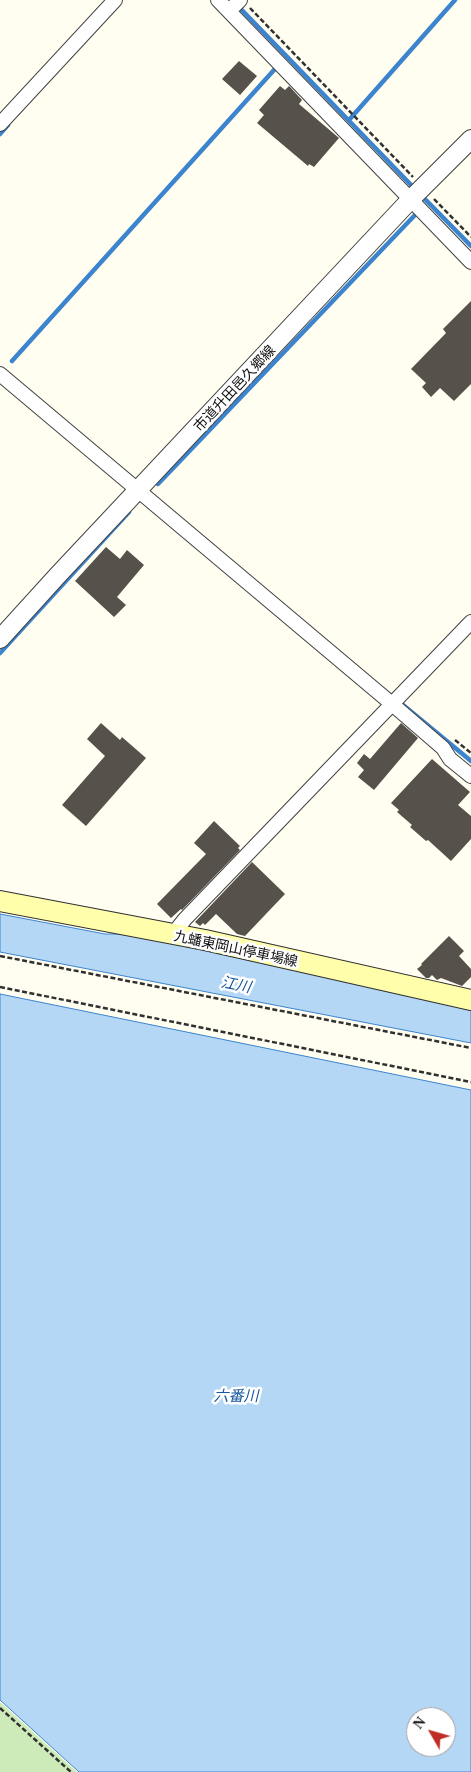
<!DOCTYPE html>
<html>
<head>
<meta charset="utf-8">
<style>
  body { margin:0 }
  #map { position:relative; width:471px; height:1772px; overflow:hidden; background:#fffef0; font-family:Georgia,serif }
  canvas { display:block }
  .north { position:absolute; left:406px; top:1707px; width:50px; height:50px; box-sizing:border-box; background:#fff; border:1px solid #9f9f9f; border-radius:50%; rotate:308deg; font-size:14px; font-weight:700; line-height:20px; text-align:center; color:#0e0e0e }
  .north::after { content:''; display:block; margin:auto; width:18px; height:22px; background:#bf2e26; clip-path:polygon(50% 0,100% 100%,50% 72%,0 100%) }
</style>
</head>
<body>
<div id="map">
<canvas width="471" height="1772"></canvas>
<div class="north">N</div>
</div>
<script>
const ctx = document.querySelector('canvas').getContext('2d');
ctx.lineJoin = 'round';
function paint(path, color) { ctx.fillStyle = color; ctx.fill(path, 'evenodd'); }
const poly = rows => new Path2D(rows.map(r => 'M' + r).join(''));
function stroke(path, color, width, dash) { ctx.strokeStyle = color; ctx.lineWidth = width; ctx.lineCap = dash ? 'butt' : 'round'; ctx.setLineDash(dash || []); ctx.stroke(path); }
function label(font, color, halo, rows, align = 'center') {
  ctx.font = font + ' Georgia,"Noto Sans JP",serif'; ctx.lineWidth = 5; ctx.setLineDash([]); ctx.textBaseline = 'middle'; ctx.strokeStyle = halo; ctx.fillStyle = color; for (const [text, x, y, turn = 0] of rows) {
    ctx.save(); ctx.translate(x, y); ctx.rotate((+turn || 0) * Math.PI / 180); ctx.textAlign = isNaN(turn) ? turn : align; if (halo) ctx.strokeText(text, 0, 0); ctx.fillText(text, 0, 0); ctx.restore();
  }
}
paint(poly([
  [0,1702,77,1772,0,1772]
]), '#cdeab9');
const water = poly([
  [0,914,105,934,127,934,459,1005,459,1007,471,1010,471,1043,0,952,0,914],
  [0,994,471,1090,471,1772,79,1772,0,1700,0,994],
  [416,1717,446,1717,446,1747,416,1747,416,1717]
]);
paint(water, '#b5d7f6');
stroke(water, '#3c84cd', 1);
stroke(poly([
  [237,5,416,190],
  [349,120,455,0],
  [0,134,8,125],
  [421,195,471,246],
  [12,361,274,70],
  [158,484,415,215],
  [0,653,129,512],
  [397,700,471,761]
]), '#3c84cd', 4.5);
paint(poly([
  [239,61,257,76,240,95,222,79],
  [280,86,285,90,289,86,291,88,302,100,299,104,339,138,314,167,309,164,308,166,257,123,264,115,259,110],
  [471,301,471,384,454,401,440,388,431,397,422,387,426,383,411,369,446,333,443,329],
  [106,547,120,559,127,550,144,565,117,597,126,605,114,617,75,581],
  [101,723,120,740,122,737,146,758,86,826,62,805,105,756,87,739],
  [401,723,418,738,374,790,358,777,364,770,357,763,364,754,370,759],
  [432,759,470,792,458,805,471,816,471,839,451,861,428,840,426,841,410,827,412,825,397,812,399,810,391,803],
  [214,821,240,846,238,848,240,850,182,910,181,909,171,918,157,904,206,854,194,843],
  [252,862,285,894,245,936,237,934,216,914,205,925,203,923,200,926,195,922],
  [449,936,464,951,459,956,471,969,471,977,462,986,441,978,437,980,432,975,429,978,426,978,417,969,422,965,421,964]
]), '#57514b');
const minor = poly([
  [218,0,471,262],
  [229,11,240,0],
  [0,124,115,0],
  [0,374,392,704,443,748,450,759,471,776],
  [173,934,185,919,471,622]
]);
const tertiary = poly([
  [0,639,58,575,411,199,471,139]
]);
const secondary = poly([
  [0,901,205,940,471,1000]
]);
stroke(minor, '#414141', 16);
stroke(tertiary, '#414141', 20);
stroke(secondary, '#303030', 22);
stroke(poly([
  [250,8,413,177],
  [434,199,471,237],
  [455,740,471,753],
  [0,956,471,1048],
  [0,987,471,1082],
  [0,1708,71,1772]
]), '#303030', 2.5, [5, 2.5]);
stroke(minor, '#fff', 14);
stroke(tertiary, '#fff', 18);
stroke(secondary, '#fffeab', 20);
label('14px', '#0e0e0e', '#fff', [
  ["市道升田邑久郷線",234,388,-47],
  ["九蟠東岡山停車場線",236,948,12]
]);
label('italic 15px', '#1757a1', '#fff', [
  ["江川",236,984,11],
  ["六番川",236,1395]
]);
</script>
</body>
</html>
